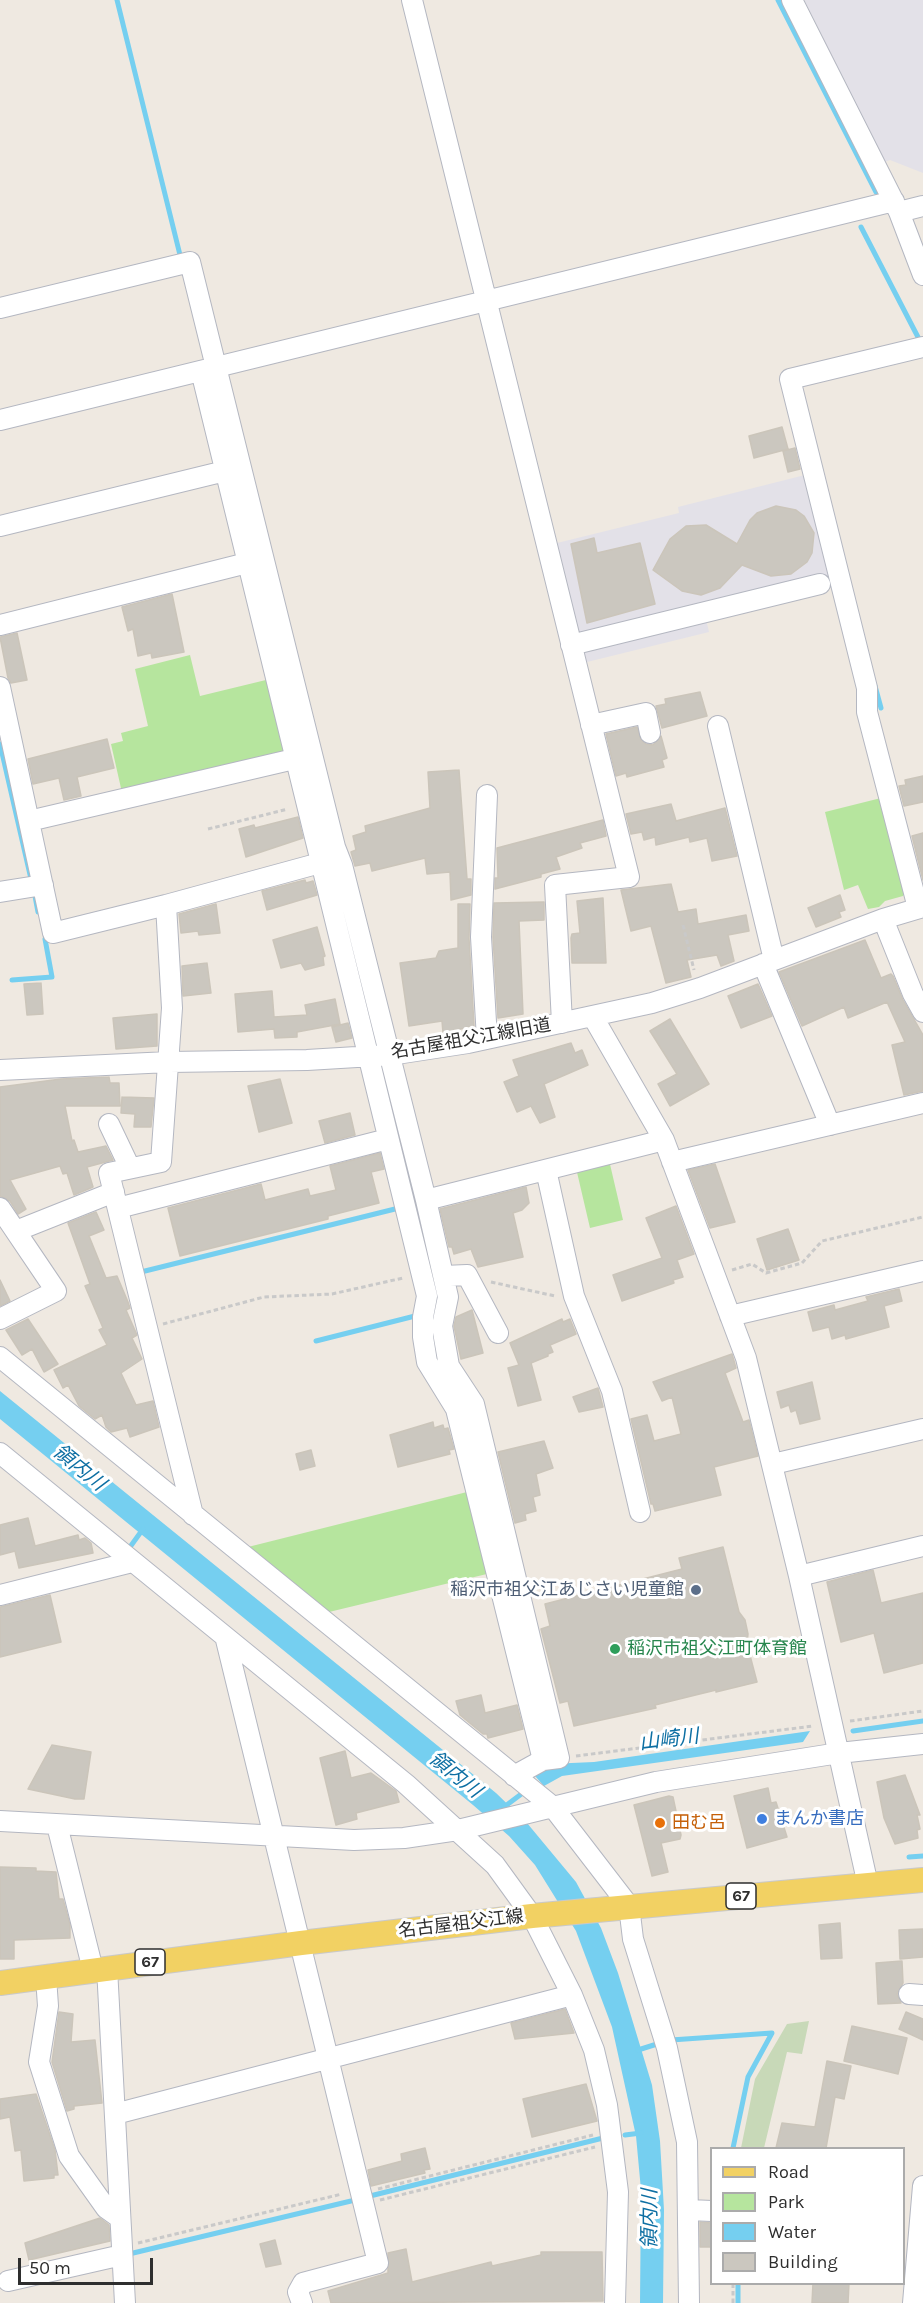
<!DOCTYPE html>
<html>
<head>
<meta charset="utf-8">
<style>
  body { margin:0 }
  #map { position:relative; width:923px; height:2303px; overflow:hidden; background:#efe9e1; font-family:Karla,sans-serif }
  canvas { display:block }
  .legend { position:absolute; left:710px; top:2147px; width:195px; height:138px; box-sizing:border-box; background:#fff; border:2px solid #ababab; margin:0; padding:8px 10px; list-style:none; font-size:18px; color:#2e2e2e }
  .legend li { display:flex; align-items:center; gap:12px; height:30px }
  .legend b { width:30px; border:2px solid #ababab }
  .scale { position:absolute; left:18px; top:2258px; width:135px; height:27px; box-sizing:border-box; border:3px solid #2e2e2e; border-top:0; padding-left:8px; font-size:18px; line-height:21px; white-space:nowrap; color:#2e2e2e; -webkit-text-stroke:4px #fff; paint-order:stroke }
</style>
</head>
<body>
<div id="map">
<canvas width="923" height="2303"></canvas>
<ul class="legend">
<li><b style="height:8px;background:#f2d163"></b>Road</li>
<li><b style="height:16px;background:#b6e59e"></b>Park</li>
<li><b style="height:16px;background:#75cff0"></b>Water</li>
<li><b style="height:16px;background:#cbc7bf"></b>Building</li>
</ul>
<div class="scale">50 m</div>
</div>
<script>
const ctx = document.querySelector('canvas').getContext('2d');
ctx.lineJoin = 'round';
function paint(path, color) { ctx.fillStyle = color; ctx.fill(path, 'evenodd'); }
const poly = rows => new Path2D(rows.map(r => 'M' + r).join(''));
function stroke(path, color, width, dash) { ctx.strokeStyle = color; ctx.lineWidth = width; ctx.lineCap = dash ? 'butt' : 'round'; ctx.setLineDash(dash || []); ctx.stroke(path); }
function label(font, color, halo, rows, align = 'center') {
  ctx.font = font + ' Karla,"Noto Sans JP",sans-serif'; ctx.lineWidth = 6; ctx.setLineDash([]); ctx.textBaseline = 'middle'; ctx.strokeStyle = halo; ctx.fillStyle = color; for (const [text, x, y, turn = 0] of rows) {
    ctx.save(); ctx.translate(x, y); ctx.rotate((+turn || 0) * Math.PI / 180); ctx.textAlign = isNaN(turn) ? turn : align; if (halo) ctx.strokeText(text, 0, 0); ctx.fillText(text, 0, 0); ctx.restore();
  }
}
paint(poly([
  [804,0,923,0,923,173,890,160,885,162],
  [809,474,838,586,706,619,709,632,583,663,553,544,679,513,678,507]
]), '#e3e1e8');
paint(poly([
  [190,655,200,696,270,679,288,756,123,797,111,744,123,741,121,733,148,726,135,669],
  [885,797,908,889,903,896,885,901,879,907,868,909,858,885,844,890,825,812],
  [609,1160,623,1220,590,1228,576,1168],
  [471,1491,491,1573,329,1612,244,1548]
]), '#b6e59e');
paint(poly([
  [809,2021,802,2054,787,2052,764,2148,741,2148,755,2079,787,2024]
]), '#c8d9b8');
paint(poly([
  [0,1391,496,1793,527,1823,576,1882,601,1928,618,1973,652,2085,660,2141,664,2210,663,2303,640,2303,641,2190,636,2136,612,2027,576,1931,535,1865,509,1836,473,1805,0,1419],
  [810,1731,803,1742,562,1776,544,1786,535,1776,549,1764,594,1762]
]), '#75cff0');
stroke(poly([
  [117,0,181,259],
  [778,0,876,192],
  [861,227,920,341],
  [875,686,881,708],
  [0,744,31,879],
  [331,861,376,1043],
  [35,896,38,912],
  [12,980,52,977,45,939],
  [382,1068,416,1209],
  [418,1218,437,1296,433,1322,434,1348,440,1365],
  [141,1272,399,1208],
  [316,1341,419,1315],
  [130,1547,143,1529],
  [853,1731,923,1721],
  [504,1807,524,1792],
  [909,1857,923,1856],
  [671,2040,772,2033,748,2077,733,2148],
  [638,2050,657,2044],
  [625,2135,641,2133],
  [370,2196,603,2138],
  [129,2254,351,2201],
  [738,2284,738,2303]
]), '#75cff0', 5);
const building = poly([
  [782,427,788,449,754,458,749,436,782,427],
  [795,448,800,469,788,472,783,451,795,448],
  [776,506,796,510,804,516,814,533,812,553,807,562,791,574,771,576,742,565,720,588,701,595,682,591,653,570,670,539,686,526,706,525,737,544,750,520,757,513,776,506],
  [594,538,597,553,640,543,655,604,587,623,571,544,594,538],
  [172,594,184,652,152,658,151,653,138,656,133,629,128,631,122,607,172,594],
  [17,633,27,680,11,683,8,678,0,637,17,633],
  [700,692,707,716,662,728,656,706,666,704,665,699,700,692],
  [637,727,641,740,646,744,653,745,661,736,667,758,662,760,664,767,627,777,626,773,616,776,606,734,637,727],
  [107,739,114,768,77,777,81,796,64,800,59,778,33,784,28,759,107,739],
  [459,770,467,879,471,879,471,895,451,900,450,872,427,874,425,858,372,871,370,863,355,866,351,852,356,850,353,836,366,832,365,826,430,808,428,772,459,770],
  [923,776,923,802,904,806,899,786,906,785,905,780,923,776],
  [671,804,676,821,725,808,737,856,712,861,707,838,690,842,689,837,656,845,655,837,644,840,642,832,631,834,626,814,671,804],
  [298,817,303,838,246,857,239,829,254,825,255,828,298,817],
  [603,820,606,836,580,843,582,848,556,857,560,869,541,874,541,877,495,889,495,878,498,878,497,848,603,820],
  [923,833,923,880,912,836,923,833],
  [305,880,306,883,313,881,317,895,267,910,262,891,305,880],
  [671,884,678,912,696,909,698,924,746,915,749,931,728,935,734,961,721,966,717,955,687,960,691,977,666,983,651,926,631,931,621,890,671,884],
  [840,895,845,910,839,912,841,917,816,927,808,908,840,895],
  [603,898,606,963,572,963,571,938,572,934,580,933,577,901,603,898],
  [544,902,544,920,519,921,523,1014,498,1018,493,937,494,903,544,902],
  [216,904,220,933,199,935,198,931,181,933,179,914,216,904],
  [458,904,470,904,469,938,474,1026,443,1033,442,1021,409,1026,400,963,436,958,439,951,458,948,458,904],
  [317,927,325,956,323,957,324,965,305,970,301,963,281,968,273,940,317,927],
  [865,940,881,978,891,974,893,976,903,1000,923,1035,923,1091,904,1095,892,1045,905,1042,887,1002,848,1018,844,1007,802,1026,779,972,865,940],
  [207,963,211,993,183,996,182,966,207,963],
  [41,983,43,1014,27,1015,24,984,41,983],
  [758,984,772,1016,741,1028,728,996,758,984],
  [272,991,274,1017,307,1015,305,1005,335,999,340,1024,297,1032,297,1037,275,1038,274,1029,238,1032,235,994,272,991],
  [157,1014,157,1046,116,1049,113,1018,157,1014],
  [670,1019,709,1084,670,1106,658,1084,677,1074,650,1031,670,1019],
  [348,1023,352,1038,336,1042,332,1027,348,1023],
  [571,1043,575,1053,582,1050,588,1065,544,1084,555,1117,540,1123,531,1106,517,1112,504,1082,519,1076,513,1060,571,1043],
  [109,1077,110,1083,119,1083,120,1106,65,1106,72,1141,74,1140,78,1152,106,1146,113,1160,87,1167,93,1187,74,1195,67,1173,63,1174,60,1166,10,1180,26,1209,18,1214,10,1201,0,1196,0,1087,61,1079,109,1077],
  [280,1079,292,1123,259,1132,248,1086,280,1079],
  [122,1097,154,1098,151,1127,134,1127,135,1114,121,1113,122,1097],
  [350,1113,355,1135,325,1143,319,1121,350,1113],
  [380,1153,384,1169,371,1172,379,1203,328,1216,328,1219,180,1256,168,1208,261,1184,265,1200,308,1189,310,1196,336,1190,330,1166,380,1153],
  [715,1164,735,1222,710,1228,688,1170,715,1164],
  [526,1187,529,1203,522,1210,513,1213,523,1257,478,1267,471,1249,454,1254,452,1247,449,1247,440,1209,526,1187],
  [676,1206,694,1254,677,1260,683,1277,673,1280,674,1283,622,1301,613,1275,662,1258,646,1218,676,1206],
  [96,1212,104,1230,89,1236,106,1278,117,1276,128,1302,130,1308,126,1310,137,1335,132,1338,142,1359,121,1373,136,1405,153,1401,159,1427,130,1437,127,1428,111,1432,106,1427,102,1415,95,1419,79,1406,68,1385,63,1388,54,1370,107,1345,99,1330,103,1328,85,1286,90,1284,68,1223,96,1212],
  [788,1229,799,1260,767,1270,757,1239,788,1229],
  [0,1280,10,1301,0,1306,0,1280],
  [899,1289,902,1301,884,1306,889,1327,846,1339,845,1335,832,1339,829,1327,813,1331,808,1312,834,1305,835,1310,868,1301,866,1297,899,1289],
  [472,1310,483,1353,461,1359,454,1326,456,1317,472,1310],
  [28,1319,58,1364,44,1372,32,1349,22,1355,6,1330,28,1319],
  [562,1319,563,1322,570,1319,576,1334,550,1345,553,1352,548,1354,548,1356,531,1363,541,1400,518,1406,508,1368,519,1365,510,1343,562,1319],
  [732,1354,736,1368,725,1373,743,1422,749,1420,758,1456,714,1467,721,1495,655,1511,653,1504,651,1504,631,1419,647,1415,654,1441,681,1434,672,1397,662,1401,653,1382,732,1354],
  [812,1382,820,1419,800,1424,796,1410,791,1412,789,1405,781,1408,777,1392,812,1382],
  [598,1388,603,1407,579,1412,573,1397,598,1388],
  [433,1422,434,1428,443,1425,444,1429,448,1428,454,1449,449,1450,450,1454,398,1467,390,1435,433,1422],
  [544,1441,553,1468,536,1474,540,1495,533,1497,536,1511,525,1514,526,1520,515,1523,498,1452,544,1441],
  [311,1450,315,1466,300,1470,296,1454,311,1450],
  [28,1518,35,1546,78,1535,79,1540,85,1538,91,1543,93,1553,19,1568,15,1551,0,1555,0,1525,28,1518],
  [723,1547,739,1612,745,1620,748,1634,747,1644,757,1682,716,1692,716,1690,655,1705,656,1708,574,1726,568,1701,560,1703,541,1629,550,1626,545,1604,682,1569,679,1558,723,1547],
  [873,1570,881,1603,923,1593,923,1663,884,1673,874,1633,841,1642,827,1582,873,1570],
  [50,1595,61,1642,0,1657,0,1607,50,1595],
  [481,1695,485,1713,517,1705,523,1729,488,1738,487,1734,483,1734,460,1715,456,1701,481,1695],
  [52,1745,91,1752,84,1799,75,1799,28,1789,52,1745],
  [345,1751,351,1778,371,1773,396,1791,399,1802,356,1813,357,1819,336,1825,320,1758,345,1751],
  [905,1775,920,1815,917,1815,920,1829,917,1830,918,1838,895,1844,884,1818,877,1782,905,1775],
  [768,1788,771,1803,776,1802,787,1837,747,1848,734,1796,768,1788],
  [669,1796,673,1797,681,1835,680,1839,661,1843,668,1872,652,1876,634,1805,669,1796],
  [0,1867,36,1868,36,1871,56,1872,59,1899,63,1899,70,1925,70,1938,14,1940,14,1959,0,1959,0,1867],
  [840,1923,842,1958,821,1959,819,1925,840,1923],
  [923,1929,923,1957,900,1959,899,1930,923,1929],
  [902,1961,903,1983,897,1994,901,2003,878,2004,876,1963,902,1961],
  [565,2009,574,2033,515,2039,511,2023,565,2009],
  [59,2012,73,2014,71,2042,95,2040,102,2103,74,2106,74,2109,67,2111,52,2062,59,2012],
  [906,2012,923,2019,923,2040,899,2029,906,2012],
  [852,2026,907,2038,898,2074,844,2061,852,2026],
  [827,2061,851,2066,844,2099,835,2097,826,2148,776,2148,782,2123,815,2127,827,2061],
  [586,2084,597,2121,532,2137,523,2099,586,2084],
  [36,2094,55,2150,58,2175,54,2175,54,2178,24,2181,21,2150,15,2151,10,2117,0,2119,0,2099,36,2094],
  [425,2148,430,2169,424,2170,425,2173,371,2186,368,2170,402,2161,401,2154,425,2148],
  [100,2218,109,2225,110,2241,29,2260,25,2243,100,2218],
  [700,2222,711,2223,711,2247,700,2247,700,2222],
  [275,2240,281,2264,266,2267,260,2244,275,2240],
  [406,2249,412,2282,491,2262,492,2266,541,2255,541,2252,602,2252,603,2301,331,2303,328,2291,388,2273,388,2253,406,2249],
  [813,2283,849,2283,848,2303,812,2303,813,2283]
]);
paint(building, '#cbc7bf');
stroke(building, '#cbc5ba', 1.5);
const minor = poly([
  [412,0,629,877,555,885,562,1023],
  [792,0,899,212,923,275],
  [899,212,923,206],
  [0,308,190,262,335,847,342,865,426,1200,664,1140],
  [201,371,427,1296,423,1317,423,1337,427,1362,456,1409,543,1760],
  [0,420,894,201],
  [0,526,225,471],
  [0,625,259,560],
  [571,645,820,584],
  [0,687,53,933,166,905,172,1008,161,1162,109,1173,193,1515],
  [591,725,646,713,650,733],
  [718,726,774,960],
  [29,821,307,756],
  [0,892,43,885],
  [166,905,320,863],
  [918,908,867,712,867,688,790,379,923,347],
  [883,919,913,994,923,1012],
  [763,964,830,1125],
  [593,1017,664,1140,746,1358,799,1576,868,1885],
  [487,1039,481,937,487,795],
  [0,1070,169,1062,307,1060,390,1055,468,1043,652,1003,700,988,883,919,923,907],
  [109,1124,130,1168],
  [672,1162,923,1103],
  [546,1170,574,1296,612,1391,640,1512],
  [426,1200,448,1297,442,1326,449,1366,474,1404,559,1758,543,1760,514,1776],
  [0,1208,56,1291,0,1319],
  [118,1208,388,1139],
  [16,1231,114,1192],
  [444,1276,467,1275,498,1333],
  [730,1316,923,1271],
  [0,1357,552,1806,629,1906,633,1939,667,2048,687,2142,689,2303],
  [0,1453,406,1784,495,1865,532,1916,572,1995,594,2050,607,2105,618,2192,615,2303],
  [773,1464,923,1429],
  [799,1576,923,1546],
  [0,1595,132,1562],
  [226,1640,378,2263,303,2283,298,2292,302,2303],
  [0,1821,354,1840,404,1838,458,1830,656,1782,839,1753,923,1744],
  [57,1825,93,1970],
  [107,1968,125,2303],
  [46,1977,48,2006,39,2062,69,2156,106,2208,120,2218],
  [909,1994,923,1995],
  [115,2114,572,1995],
  [689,2210,712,2211],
  [8,2281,122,2255],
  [913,2303,923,2186]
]);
const major = poly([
  [0,1983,301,1943,532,1916,923,1880]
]);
stroke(minor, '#b4b7c1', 22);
stroke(major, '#c9c9c9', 26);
stroke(poly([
  [208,829,288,809],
  [683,925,694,970],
  [732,1270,752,1264,766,1273,802,1263,822,1241,923,1217],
  [491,1282,555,1296],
  [163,1324,264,1297,332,1294,403,1278],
  [850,1721,923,1711],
  [576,1756,813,1726],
  [378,2189,593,2135],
  [380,2200,595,2147],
  [138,2243,342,2194],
  [733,2303,733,2284]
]), '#c9c9c9', 3, [4.5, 3]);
stroke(minor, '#fff', 20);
stroke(major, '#f2d163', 24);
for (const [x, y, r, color] of [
  [696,1590,6,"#5c6f8a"],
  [615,1649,6,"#2e9e5b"],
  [762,1819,6,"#3f7fe0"],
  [660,1823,6,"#e8710a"]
]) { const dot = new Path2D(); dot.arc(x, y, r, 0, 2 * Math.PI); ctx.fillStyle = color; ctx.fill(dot); stroke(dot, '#fff', 2); }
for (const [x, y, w] of [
  [741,1896,30],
  [150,1962,30]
]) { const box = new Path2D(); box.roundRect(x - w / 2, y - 13, w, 26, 4.5); ctx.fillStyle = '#fff'; ctx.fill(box); stroke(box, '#2e2e2e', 1.5); }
label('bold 16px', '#2e2e2e', null, [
  ["67",741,1896],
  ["67",150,1962]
]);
label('18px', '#2e2e2e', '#fff', [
  ["名古屋祖父江線旧道",471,1039,-10],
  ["名古屋祖父江線",461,1924,-7]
]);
label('18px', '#4e5e75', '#fff', [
  ["稲沢市祖父江あじさい児童館",684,1590]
], 'right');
label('18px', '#27864d', '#fff', [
  ["稲沢市祖父江町体育館",627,1649]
], 'left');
label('18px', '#366cbe', '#fff', [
  ["まんか書店",774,1819]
], 'left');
label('18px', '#c56008', '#fff', [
  ["田む呂",672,1823]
], 'left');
label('italic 20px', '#0d6fa3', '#fff', [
  ["領内川",79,1468,39],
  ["山崎川",669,1740,-7],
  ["領内川",455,1775,39],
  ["領内川",650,2219,-90]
]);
</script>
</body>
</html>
